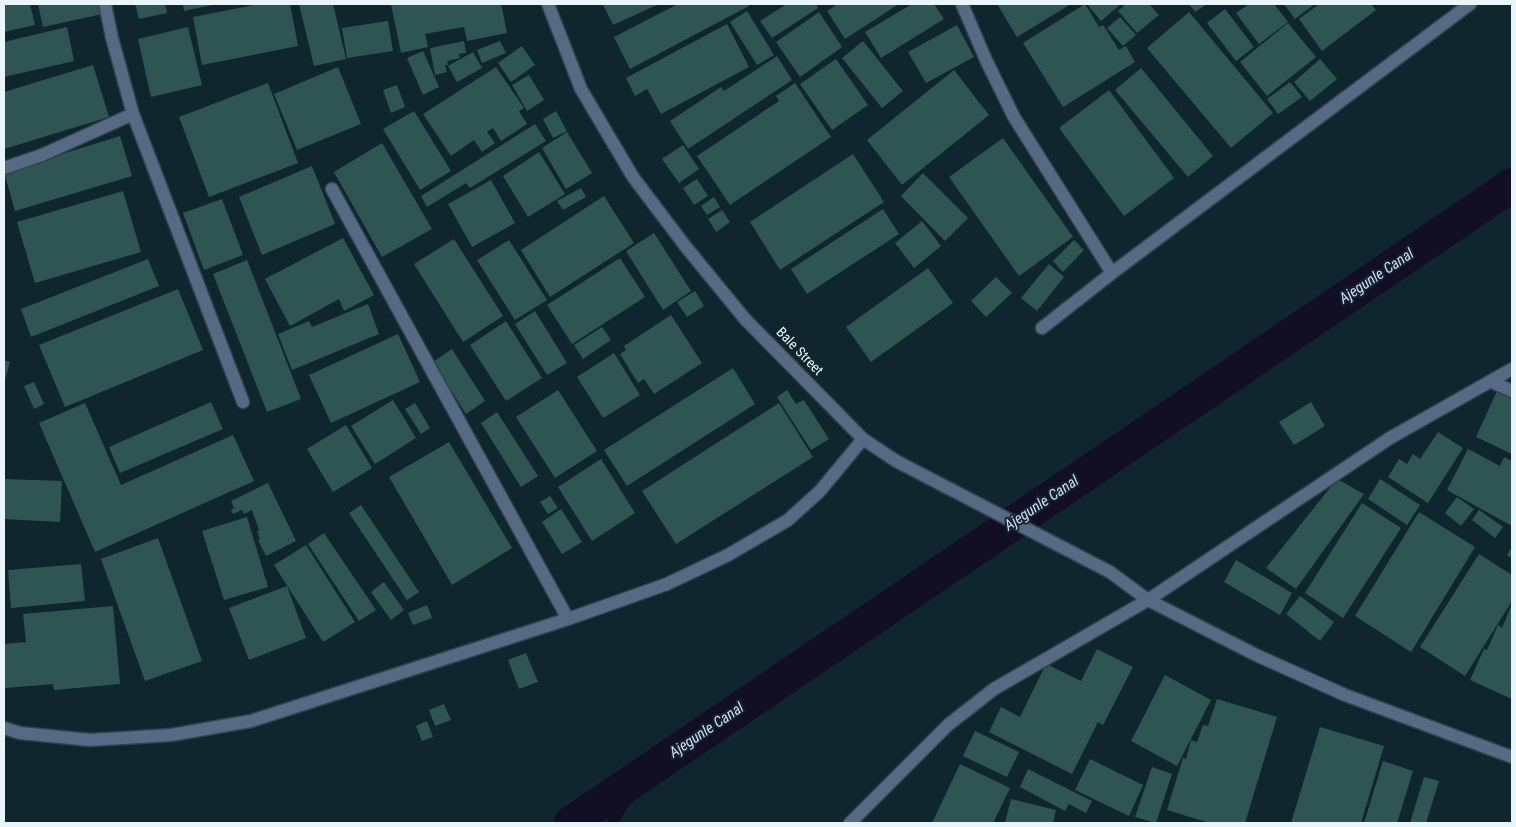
<!DOCTYPE html>
<html>
<head>
<meta charset="utf-8">
<style>
  body { margin:0 }
  #map { position:relative; width:1516px; height:827px; overflow:hidden; background:#10262e; font-family:"Roboto Condensed",sans-serif }
  canvas { display:block }
  .frame { position:absolute; inset:0; border:5px solid #e8f5fa; pointer-events:none }
</style>
</head>
<body>
<div id="map">
<canvas width="1516" height="827"></canvas>
<div class="frame"></div>
</div>
<script>
const ctx = document.querySelector('canvas').getContext('2d');
ctx.lineJoin = 'round';
const poly = rows => new Path2D(rows.map(r => 'M' + r).join(''));
function stroke(path, color, width, dash) { ctx.strokeStyle = color; ctx.lineWidth = width; ctx.lineCap = dash ? 'butt' : 'round'; ctx.setLineDash(dash || []); ctx.stroke(path); }
function paint(path, color) { ctx.fillStyle = color; ctx.fill(path, 'evenodd'); }
function label(font, color, halo, rows, align = 'center') {
  ctx.font = font + ' "Roboto Condensed",sans-serif'; ctx.lineWidth = 4; ctx.setLineDash([]); ctx.textBaseline = 'middle'; ctx.strokeStyle = halo; ctx.fillStyle = color; for (const [text, x, y, turn = 0] of rows) {
    ctx.save(); ctx.translate(x, y); ctx.rotate((+turn || 0) * Math.PI / 180); ctx.textAlign = isNaN(turn) ? turn : align; if (halo) ctx.strokeText(text, 0, 0); ctx.fillText(text, 0, 0); ctx.restore();
  }
}
stroke(poly([
  [612,823,644,774]
]), '#120e24', 10);
stroke(poly([
  [571,823,1512,185]
]), '#120e24', 34);
paint(poly([
  [4,4,30,4,35,25,4,32],
  [38,4,99,4,102,14,43,27],
  [135,4,165,4,167,13,139,19],
  [183,4,212,4,212,5,184,11],
  [259,4,290,4,298,46,202,65,193,17],
  [299,4,333,4,346,59,314,66],
  [391,4,501,4,507,33,467,41,464,27,425,34,428,47,401,53],
  [603,4,659,4,613,25],
  [678,4,748,4,749,6,630,69,614,37],
  [787,4,816,4,818,8,772,38,760,21],
  [838,4,899,4,845,39,827,11],
  [912,4,934,4,944,19,881,58,865,32],
  [997,4,1071,4,1017,37],
  [1085,4,1099,27,1103,25,1119,50,1126,46,1135,62,1063,107,1023,43],
  [1087,4,1121,4,1101,21],
  [1126,4,1149,4,1159,15,1137,33,1118,11],
  [1189,4,1207,4,1195,12],
  [1249,4,1274,4,1288,22,1259,44,1236,13],
  [1284,4,1315,4,1295,19],
  [1319,4,1371,4,1376,10,1322,51,1299,19],
  [1225,9,1254,47,1236,61,1207,23],
  [747,11,774,55,757,65,730,22],
  [819,12,842,47,800,77,776,42],
  [1189,12,1273,113,1231,148,1147,48],
  [1120,17,1136,35,1123,46,1107,28],
  [388,21,393,51,347,58,342,28],
  [1288,23,1316,57,1267,96,1240,62],
  [727,24,749,67,661,114,647,89,635,96,626,78],
  [957,25,974,57,926,83,908,52],
  [67,27,74,61,4,77,4,42],
  [188,27,202,85,151,97,138,39],
  [464,41,466,53,459,54,460,58,447,61,448,65,445,65,447,72,435,75,430,48],
  [500,41,506,53,482,63,477,50],
  [863,41,903,91,882,108,842,58],
  [522,46,535,65,511,82,498,63],
  [423,51,439,87,423,95,407,58],
  [473,52,482,68,457,82,448,66],
  [777,56,792,80,688,149,670,121,721,87,724,91],
  [836,59,868,105,832,130,800,84],
  [1320,59,1337,79,1310,101,1294,82],
  [93,65,109,117,4,149,4,92],
  [338,67,361,124,297,150,274,94],
  [496,67,524,108,519,111,527,124,501,141,493,128,487,132,495,143,482,152,474,140,451,156,423,114],
  [1141,68,1213,156,1188,177,1115,90],
  [954,70,989,115,902,185,867,140],
  [529,75,544,100,527,111,512,85],
  [1290,82,1302,97,1278,114,1267,99],
  [268,83,298,163,209,197,179,117],
  [795,83,831,137,730,205,697,156,779,101,776,96],
  [397,85,405,107,391,113,383,90],
  [1109,90,1174,178,1124,216,1059,128],
  [414,111,451,171,420,190,383,129],
  [556,111,567,131,553,138,543,119],
  [535,124,546,141,470,188,466,183,427,207,421,196],
  [567,132,592,173,566,189,542,148],
  [120,136,132,176,15,211,4,172],
  [1003,138,1073,237,1019,276,949,177],
  [382,143,432,229,382,257,334,172],
  [683,145,699,169,679,183,662,159],
  [539,152,565,194,528,217,503,176],
  [853,154,884,202,780,270,750,222],
  [312,166,335,224,262,255,239,197],
  [923,173,968,218,945,241,901,196],
  [697,179,708,196,694,205,683,188],
  [491,180,515,223,472,247,448,204],
  [581,188,586,197,563,210,557,201],
  [123,191,141,252,35,283,17,222],
  [604,196,634,243,550,297,521,250],
  [714,197,720,207,707,215,701,206],
  [222,199,243,255,204,270,183,213],
  [883,209,899,234,807,294,791,269],
  [722,210,730,222,716,232,708,219],
  [922,221,941,246,914,268,895,243],
  [654,233,691,291,663,310,626,251],
  [343,238,374,295,344,311,339,299,290,326,265,279],
  [454,239,503,316,463,342,414,264],
  [509,240,547,300,515,320,477,260],
  [1074,240,1084,250,1063,272,1053,261],
  [620,258,645,297,572,344,547,305],
  [148,259,159,286,31,337,21,309],
  [247,260,301,399,267,412,213,274],
  [1049,264,1064,277,1037,311,1021,298],
  [928,268,953,303,871,362,846,327],
  [996,277,1012,293,986,317,971,301],
  [178,289,203,350,65,407,39,345],
  [695,291,704,306,687,317,677,302],
  [368,304,379,334,292,370,278,334,309,321,312,327],
  [535,311,567,363,547,375,515,324],
  [671,315,702,363,654,394,644,379,638,383,620,354,626,350,624,346],
  [506,321,542,378,506,401,470,345],
  [602,327,611,340,583,359,574,345],
  [398,334,420,382,331,423,309,375],
  [452,349,485,401,466,414,433,362],
  [614,353,640,395,603,418,577,377],
  [4,360,10,362,4,384],
  [733,368,755,404,627,486,604,450],
  [34,382,44,404,34,409,24,386],
  [558,390,597,451,555,478,516,417],
  [787,390,796,404,804,400,829,439,811,450,777,397],
  [1497,391,1512,399,1512,454,1476,437],
  [393,400,416,438,375,464,351,426],
  [211,402,223,429,120,473,109,447],
  [1311,402,1325,426,1294,445,1279,422],
  [85,403,121,485,233,435,254,481,95,552,39,423],
  [415,403,430,428,421,434,405,409],
  [779,403,813,457,676,544,642,491],
  [497,412,538,476,521,487,481,423],
  [346,425,372,468,333,492,307,449],
  [1438,432,1463,448,1428,503,1388,477,1399,459,1407,464,1413,454,1420,459],
  [449,442,512,548,452,585,389,477],
  [1468,449,1500,466,1504,457,1512,461,1512,526,1447,490],
  [601,459,635,513,592,541,558,487],
  [4,479,62,481,60,522,4,519],
  [1337,479,1364,494,1296,589,1266,568],
  [1380,479,1420,505,1407,525,1368,499],
  [268,483,296,541,266,556,258,540,260,539,257,532,259,530,252,510,244,514,242,510,233,514,231,510,234,508,231,501],
  [550,496,558,508,548,514,540,502],
  [1457,497,1474,509,1461,526,1445,513],
  [1362,503,1401,528,1343,618,1305,593],
  [361,505,419,592,407,600,349,513],
  [561,509,582,542,562,554,542,522],
  [1479,510,1503,527,1495,538,1472,520],
  [1419,512,1475,547,1411,652,1355,616],
  [247,517,268,587,224,600,202,531],
  [324,533,376,610,359,621,308,544],
  [158,538,202,661,145,681,101,559],
  [306,545,355,622,323,642,274,565],
  [1512,547,1512,558,1507,555],
  [1479,554,1512,575,1512,601,1465,676,1420,647],
  [1236,560,1292,593,1280,615,1224,582],
  [81,564,85,601,11,608,8,570],
  [384,582,404,610,391,620,371,592],
  [287,586,306,638,249,660,229,608],
  [1300,596,1334,622,1320,641,1286,614],
  [1512,604,1512,699,1470,680,1484,649,1487,650,1498,625,1502,628],
  [427,605,432,618,413,625,408,613],
  [113,606,120,684,54,690,53,684,5,688,4,644,26,642,23,614],
  [1097,649,1133,667,1103,725,1098,722,1072,774,989,732,1001,707,1020,717,1046,664,1081,681],
  [526,653,538,682,519,689,508,660],
  [1165,675,1211,700,1177,766,1131,741],
  [1217,699,1277,717,1245,823,1210,823,1167,810,1183,758,1186,759,1191,740,1197,742,1203,725,1208,726],
  [444,704,451,720,435,726,429,710],
  [427,721,433,737,422,741,416,726],
  [1320,727,1384,746,1361,823,1291,823],
  [975,731,1019,752,1007,777,963,756],
  [1090,759,1143,785,1129,816,1075,790],
  [1383,761,1413,771,1397,823,1364,823],
  [960,764,1010,788,993,823,932,823],
  [1152,767,1172,774,1156,823,1135,817],
  [1028,769,1092,801,1086,813,1069,804,1065,811,1020,787],
  [1424,777,1439,781,1426,823,1410,823],
  [1011,799,1056,810,1053,823,1005,823]
]), '#2f5552');
const minor = poly([
  [105,4,112,38,133,114,243,402],
  [548,4,581,89,633,177,686,247,745,319,863,439,896,461,1110,572,1148,600,1256,655,1345,695,1512,757],
  [962,4,986,60,1014,117,1112,273],
  [4,168,42,155,133,114],
  [332,189,568,619],
  [1042,328,1112,273,1470,4],
  [1492,382,1512,391],
  [4,728,20,733,90,740,171,735,251,721,568,619,667,584,728,555,788,520,820,491,863,439],
  [850,823,948,725,994,689,1148,600,1390,438,1512,369]
]);
stroke(minor, '#2e434b', 15);
stroke(minor, '#566a83', 12);
label('14px', '#e8f5fa', '#10262e', [
  ["Bale Street",799,352,46]
]);
label('italic 15px', '#dddafb', '#10262e', [
  ["Ajegunle Canal",1377,277,-34],
  ["Ajegunle Canal",1042,504,-34],
  ["Ajegunle Canal",707,731,-34]
]);
</script>
</body>
</html>
